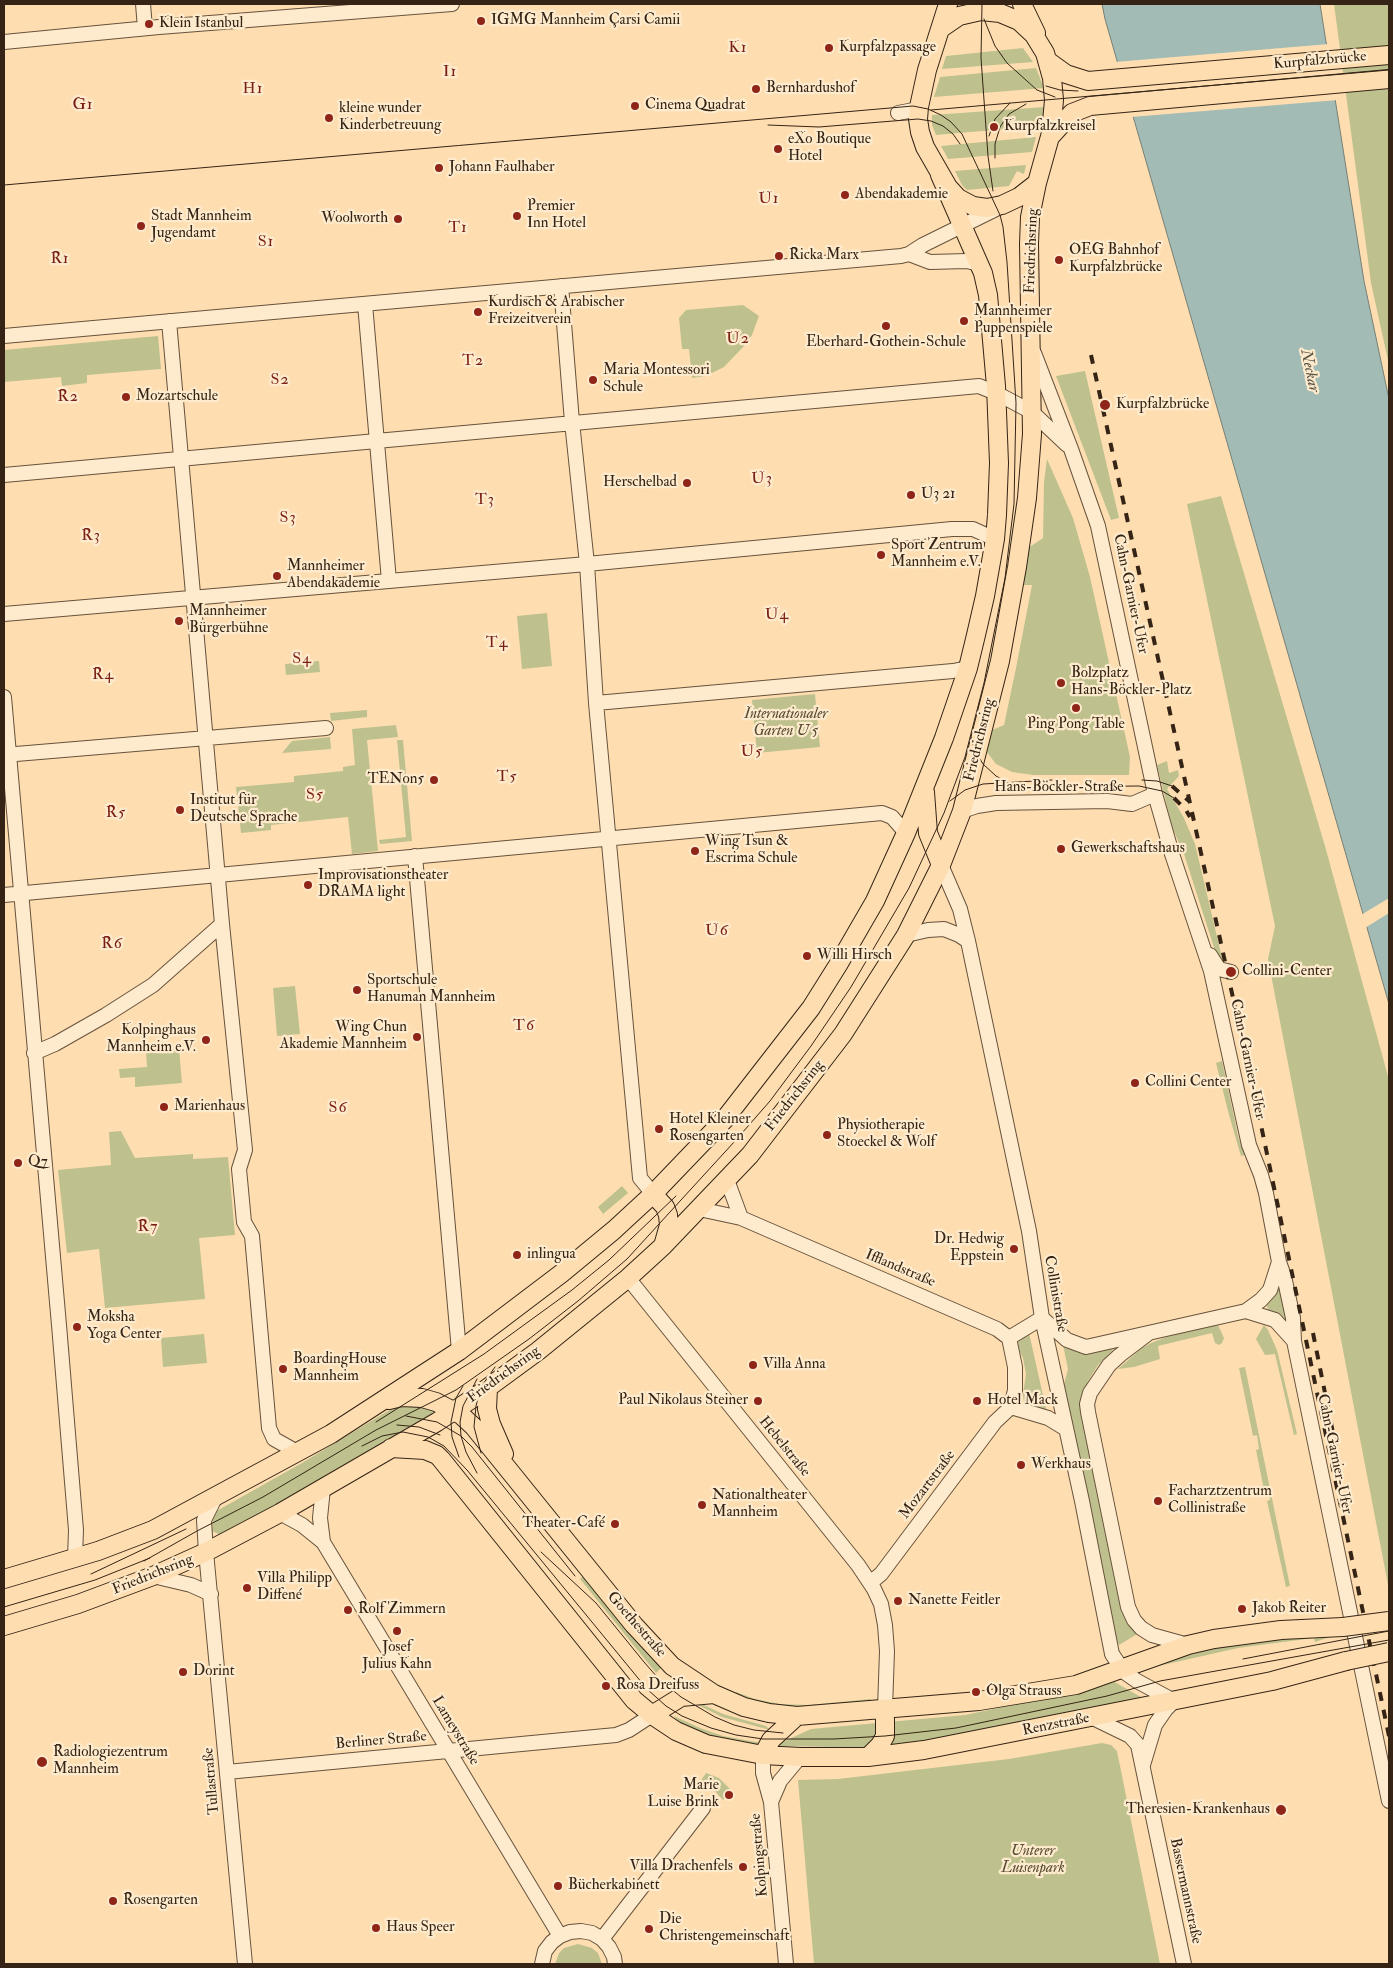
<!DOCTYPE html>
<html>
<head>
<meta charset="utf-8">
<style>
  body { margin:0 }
  #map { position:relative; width:1393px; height:1968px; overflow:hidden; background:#fedeb1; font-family:"IM FELL Double Pica",serif }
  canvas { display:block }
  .frame { position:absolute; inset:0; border:5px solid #352415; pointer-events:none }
</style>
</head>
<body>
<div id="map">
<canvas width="1393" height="1968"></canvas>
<div class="frame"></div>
</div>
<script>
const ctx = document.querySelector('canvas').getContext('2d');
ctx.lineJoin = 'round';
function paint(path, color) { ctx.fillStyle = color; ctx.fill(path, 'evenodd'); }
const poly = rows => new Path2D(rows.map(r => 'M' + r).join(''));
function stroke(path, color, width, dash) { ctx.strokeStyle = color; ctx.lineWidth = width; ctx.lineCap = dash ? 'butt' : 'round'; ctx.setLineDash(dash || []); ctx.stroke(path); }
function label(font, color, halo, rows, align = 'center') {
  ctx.font = font + ' "IM FELL Double Pica",serif'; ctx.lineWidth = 4.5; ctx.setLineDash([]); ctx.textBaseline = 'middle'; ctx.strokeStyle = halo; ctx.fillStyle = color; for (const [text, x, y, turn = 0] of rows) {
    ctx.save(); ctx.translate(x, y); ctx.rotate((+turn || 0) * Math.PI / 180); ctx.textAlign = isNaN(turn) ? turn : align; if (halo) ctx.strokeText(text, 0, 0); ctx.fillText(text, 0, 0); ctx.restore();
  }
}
paint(poly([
  [1334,4,1389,4,1389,365,1371,283],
  [1023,48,1033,62,942,69,946,56],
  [1036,68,1044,88,934,97,940,77],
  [1045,107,1040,126,936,135,932,125,932,115],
  [1036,137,1032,152,948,159,941,146],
  [1026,165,1024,174,1017,171,1009,186,967,190,962,185,955,171],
  [743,305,759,316,752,335,744,346,724,367,706,376,692,378,689,349,682,349,679,318,686,310],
  [158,336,161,369,87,375,87,383,62,386,61,377,4,382,4,350],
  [1085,371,1119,518,1111,520,1056,376],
  [1047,459,1073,518,1090,577,1130,757,1129,775,1033,775,1012,772,996,764,986,751,992,730,1004,725,1016,668,1032,585,1023,585,1028,548,1043,538,1044,482],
  [1221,496,1325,846,1389,1080,1389,1590,1268,959,1275,926,1187,504],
  [547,613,552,666,522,669,517,616],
  [319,661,320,672,286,675,285,664],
  [815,694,820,747,757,753,752,700],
  [367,710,367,717,331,721,330,713],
  [396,725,398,737,367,740,378,851,352,854,348,817,271,825,271,830,241,833,236,787,294,782,294,776,343,771,343,767,355,765,352,729],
  [330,737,331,749,282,753,292,741],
  [397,740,403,740,412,841,380,844,379,840,406,837],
  [1167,761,1169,773,1178,770,1179,776,1167,789,1184,818,1195,844,1223,962,1218,960,1184,854,1172,827,1157,765],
  [295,986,300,1034,277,1036,273,988],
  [179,1048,182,1083,135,1087,135,1077,120,1078,119,1069,147,1067,146,1051],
  [1222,1061,1239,1140,1243,1142,1248,1154,1241,1156,1229,1115,1216,1063],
  [121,1131,135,1158,193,1154,193,1159,228,1157,235,1235,199,1238,205,1299,105,1308,99,1249,67,1253,58,1170,111,1165,109,1132],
  [622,1186,628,1193,603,1214,598,1207],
  [1277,1286,1279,1288,1286,1318,1285,1321,1269,1314,1266,1302],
  [1218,1325,1224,1338,1222,1343,1219,1345,1215,1343,1212,1333,1158,1346,1160,1359,1134,1367,1118,1369,1142,1348,1151,1343,1169,1336],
  [1264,1325,1268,1330,1277,1350,1297,1434,1294,1435,1275,1354,1265,1355,1256,1339],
  [1029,1333,1047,1413,1024,1403,1023,1394,1026,1374,1023,1358,1019,1350,1018,1342],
  [204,1334,207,1363,163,1367,161,1338],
  [1063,1345,1077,1351,1085,1352,1102,1351,1112,1347,1113,1350,1098,1365,1088,1381,1083,1395,1139,1633,1119,1645,1113,1631,1064,1384,1068,1369],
  [1245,1367,1290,1586,1286,1587,1267,1501,1270,1500,1269,1494,1265,1495,1256,1450,1259,1449,1257,1435,1253,1436,1239,1368],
  [413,1405,439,1411,287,1502,221,1535,212,1531,213,1513,302,1463,391,1409],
  [584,1575,650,1656,662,1667,656,1673,580,1579],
  [1336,1635,1315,1642,1314,1638,1238,1648,1154,1667,1151,1664,1178,1654,1257,1639],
  [1113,1681,1146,1700,891,1748,774,1746,811,1729,965,1715,1079,1691],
  [736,1692,755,1699,780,1704,808,1705,871,1699,868,1703,808,1708,780,1707,755,1702,735,1695],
  [693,1700,723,1714,766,1726,770,1730,722,1717,690,1701],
  [674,1716,700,1728,723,1736,762,1743,760,1746,722,1739,700,1732,679,1723],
  [1102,1743,1111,1745,1117,1751,1160,1964,814,1964,798,1780,838,1779,1009,1759],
  [706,1773,719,1778,731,1790,723,1800,713,1789,698,1785],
  [578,1944,592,1948,598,1953,602,1964,555,1964,559,1953,564,1948]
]), '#bec18d');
const water = poly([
  [1102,4,1320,4,1364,281,1389,399,1389,1004,1105,19,1102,4]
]);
paint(water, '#a2bbb5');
stroke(water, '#767f75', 1);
paint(poly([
  [1329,44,1338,100,1131,117,1115,62],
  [1389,898,1389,913,1365,928,1361,915]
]), '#fedeb1');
const minor = poly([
  [143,4,145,28],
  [4,42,159,27,452,4],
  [898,113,919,109],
  [909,254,930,262,967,261,979,264],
  [561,286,572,422,587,564,596,703,640,1178,653,1194],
  [365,304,389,581],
  [169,321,222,924,245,1150,239,1169,244,1222,252,1236,269,1428,274,1439,299,1453],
  [4,336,901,256,909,254,923,245,998,208],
  [1034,353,1071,449,1098,526,1155,794,1172,854,1211,971,1249,1145,1261,1175,1266,1193,1279,1262,1284,1276,1293,1318,1294,1341,1389,1801],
  [4,475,979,386,996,393,1032,412,1067,445],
  [4,614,587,564,952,529,973,529,995,539],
  [4,697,59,1325,76,1530,75,1558],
  [596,703,953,671,968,668],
  [4,755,326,728],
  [962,811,977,806,996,803,1107,801,1132,804,1155,794],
  [415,856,459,1351],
  [941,865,960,909,968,941,1029,1231,1042,1318,1082,1501,1112,1654,1124,1672,1137,1681,1174,1701,1166,1709,1155,1725,1143,1765],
  [4,895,882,813,892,817,906,833],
  [906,935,928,930,944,929,959,935,968,941],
  [1210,955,1219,969,1231,972],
  [34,1053,55,1044,106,1015,153,985,222,924],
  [727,1180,741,1218],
  [699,1209,741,1218,997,1329,1009,1338],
  [628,1278,858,1565,874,1589,881,1604,885,1625,887,1651,885,1709],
  [1246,1311,1275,1320,1294,1341],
  [1042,1318,1067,1340,1086,1347,1246,1311,1261,1300,1270,1290,1279,1262],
  [1149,1333,1120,1355,1109,1365,1090,1393,1087,1404,1088,1412,1128,1607,1134,1620,1141,1628,1152,1635,1188,1645],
  [1009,1338,1042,1318],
  [1011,1407,1048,1418,1066,1429],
  [323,1488,320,1518,323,1542],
  [215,1498,204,1520,206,1552,245,1964],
  [280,1513,302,1525,323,1542,560,1936],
  [153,1576,191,1585,211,1594],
  [870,1583,881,1574,995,1422,1011,1407,1015,1390,1015,1367,1009,1338],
  [1093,1718,1130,1736,1138,1745,1184,1964],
  [763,1755,763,1773,771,1802,786,1964],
  [227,1772,616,1735,629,1730,652,1715],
  [771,1802,780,1781,800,1757],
  [602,1939,703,1808],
  [542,1964,545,1951,552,1942,560,1936,570,1932,581,1931,592,1933,602,1939,609,1947,614,1957,615,1964]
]);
const major = poly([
  [948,4,927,70,919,107,918,119,920,132,925,147,948,187,958,198,973,206,987,208,1002,205,1019,197,1037,183],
  [1022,4,1036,33],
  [1048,61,1066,74,1088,81,1389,55],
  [1051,136,1072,113,1090,106,1389,79],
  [925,792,928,833,941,865],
  [653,1194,665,1207,668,1215,669,1225,663,1246],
  [488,1388,487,1409,491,1424,504,1454],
  [389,1400,402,1397,422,1398,436,1402,461,1415,474,1427,634,1625,672,1666,714,1694,744,1707,769,1713,797,1716,979,1701,1076,1685,1188,1645,1214,1639,1281,1630,1343,1627],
  [391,1448,425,1450,437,1455,441,1459,634,1700,652,1715,676,1731,706,1744,763,1755,800,1757,868,1757,924,1750,1272,1681,1346,1661],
  [4,1579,98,1551,153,1530,331,1434,459,1351,562,1273,614,1230,653,1194,724,1120,811,1008,838,965,875,901,906,833,944,738,968,668,976,635,985,596,995,539,997,515,999,463,996,386,988,295,983,273,940,175],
  [4,1626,78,1604,153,1576,206,1552,280,1513,437,1422,478,1395,538,1351,628,1278,663,1246,750,1155,843,1034,906,935,941,865,962,811,1000,661,1017,567,1027,498,1032,434,1029,244,1030,217,1037,183,1051,133,1054,100,1052,78,1045,53,1034,35,1019,21,1000,13,981,11,959,16,940,29],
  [652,1715,681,1697,714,1694],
  [763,1755,771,1740,797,1716],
  [868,1757,880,1745,885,1736,885,1709]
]);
stroke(minor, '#67523c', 16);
stroke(major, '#352415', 20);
stroke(minor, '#feeacc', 14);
stroke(major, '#fedeb1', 18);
stroke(poly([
  [982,4,981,58,988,156,993,191],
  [984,19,995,46,1007,63,1037,90,1055,97],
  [1046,86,1060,90,1078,91],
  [931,110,1389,70],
  [768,125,819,127,918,119,931,121,943,126,953,134,960,144],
  [989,136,995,119,1010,103],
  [995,158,995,144,1000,127,1009,114,1026,104],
  [4,185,913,106,928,109,941,115,951,122,962,134,1000,215,1003,227,1007,262,1016,403,1014,504,1005,578,984,683,965,757,944,813,909,888,851,987,811,1046,770,1101,735,1141,627,1259,578,1301,529,1339,456,1390,376,1430,263,1497,197,1531,144,1561],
  [971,737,975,751,983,764,996,776,1007,782],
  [1142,780,1157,781,1172,786],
  [1042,787,1139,786,1162,791,1174,798],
  [950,801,965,790,983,784,1052,780],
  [477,1379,463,1406,460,1422,461,1436,466,1452,477,1473],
  [406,1416,437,1422,461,1436,472,1447,575,1576],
  [376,1422,484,1354,572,1290,609,1260,676,1196],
  [397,1425,419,1427,440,1435],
  [362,1446,382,1436,403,1432,428,1437,444,1446,467,1470,647,1689,666,1706,682,1716,711,1728,736,1735,763,1739,834,1739,885,1736,956,1728,1107,1696,1160,1681,1389,1640],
  [481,1453,474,1427,476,1406,481,1387,495,1367],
  [459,1457,452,1437,451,1422,456,1398,463,1386],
  [541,1552,596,1603,644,1662,658,1678,681,1697,715,1717,734,1725,754,1730,783,1733],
  [91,1574,186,1529],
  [4,1607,95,1580,150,1558],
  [1243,1659,1389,1631]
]), '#352415', 1);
stroke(poly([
  [1091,355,1258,1111,1389,1736],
  [1172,786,1189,801],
  [1174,798,1186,810,1190,817],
  [1313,1333,1341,1473]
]), '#352415', 4, [9, 9]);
const majorBridge = poly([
  [1343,1627,1389,1621],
  [1346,1661,1389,1652]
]);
stroke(majorBridge, '#352415', 20, []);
stroke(majorBridge, '#fedeb1', 18);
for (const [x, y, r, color] of [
  [481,21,5,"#8f2418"],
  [149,24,5,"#8f2418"],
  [829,48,5,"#8f2418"],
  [756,89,5,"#8f2418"],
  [635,106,5,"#8f2418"],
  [329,118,5,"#8f2418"],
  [994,127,5,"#8f2418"],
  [778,149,5,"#8f2418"],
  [439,168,5,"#8f2418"],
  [845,195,5,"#8f2418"],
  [517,216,5,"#8f2418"],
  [398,219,5,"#8f2418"],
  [141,226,5,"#8f2418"],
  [779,256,5,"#8f2418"],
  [1059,260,5,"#8f2418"],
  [478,312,5,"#8f2418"],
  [964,321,5,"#8f2418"],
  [886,326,5,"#8f2418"],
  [593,380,5,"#8f2418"],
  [126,397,5,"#8f2418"],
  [1105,405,6,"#8f2418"],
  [687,483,5,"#8f2418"],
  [911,495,5,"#8f2418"],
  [881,555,5,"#8f2418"],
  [277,576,5,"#8f2418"],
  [179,621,5,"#8f2418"],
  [1061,683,5,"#8f2418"],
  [1076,708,5,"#8f2418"],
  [434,780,5,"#8f2418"],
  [180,810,5,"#8f2418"],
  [1061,849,5,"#8f2418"],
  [695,851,5,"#8f2418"],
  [308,885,5,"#8f2418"],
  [807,956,5,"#8f2418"],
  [1231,972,6,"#8f2418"],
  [357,990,5,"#8f2418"],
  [417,1037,5,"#8f2418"],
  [206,1040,5,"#8f2418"],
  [1135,1083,5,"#8f2418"],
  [164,1107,5,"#8f2418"],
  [659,1129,5,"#8f2418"],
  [827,1135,5,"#8f2418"],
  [18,1163,5,"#8f2418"],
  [1014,1249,5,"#8f2418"],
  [517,1255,5,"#8f2418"],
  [77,1327,5,"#8f2418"],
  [753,1365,5,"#8f2418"],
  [283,1369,5,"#8f2418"],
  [758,1401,5,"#8f2418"],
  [977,1401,5,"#8f2418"],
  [1021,1465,5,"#8f2418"],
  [1158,1501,5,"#8f2418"],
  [702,1505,5,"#8f2418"],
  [615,1524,5,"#8f2418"],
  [247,1588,5,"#8f2418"],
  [898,1601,5,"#8f2418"],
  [1242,1609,5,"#8f2418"],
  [348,1610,5,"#8f2418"],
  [397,1631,5,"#8f2418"],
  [183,1672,5,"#8f2418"],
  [606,1686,5,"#8f2418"],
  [976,1692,5,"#8f2418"],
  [42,1762,6,"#8f2418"],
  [729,1795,5,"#8f2418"],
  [1281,1810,6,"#8f2418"],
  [743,1867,5,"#8f2418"],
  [558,1886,5,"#8f2418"],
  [113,1901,5,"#8f2418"],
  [376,1928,5,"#8f2418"],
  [649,1929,5,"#8f2418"]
]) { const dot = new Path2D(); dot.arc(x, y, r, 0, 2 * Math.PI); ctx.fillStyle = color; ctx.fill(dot); stroke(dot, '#feeacc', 2); }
label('15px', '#352415', '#feeacc', [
  ["IGMG Mannheim Çarsi Camii",491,21],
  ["Klein Istanbul",159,24],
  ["Kurpfalzpassage",839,48],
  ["Bernhardushof",766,89],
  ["Cinema Quadrat",645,106],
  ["kleine wunder",339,109],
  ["Kinderbetreuung",339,126],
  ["Kurpfalzkreisel",1004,127],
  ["eXo Boutique",788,140],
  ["Hotel",788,157],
  ["Johann Faulhaber",449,168],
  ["Abendakademie",855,195],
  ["Premier",527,207],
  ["Inn Hotel",527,224],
  ["Stadt Mannheim",151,217],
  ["Jugendamt",151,234],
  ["Woolworth",388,219,"right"],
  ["OEG Bahnhof",1069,251],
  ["Kurpfalzbrücke",1069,268],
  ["Ricka Marx",789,256],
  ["Kurdisch & Arabischer",488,303],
  ["Freizeitverein",488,320],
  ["Mannheimer",974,312],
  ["Puppenspiele",974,329],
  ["Eberhard-Gothein-Schule",886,343,"center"],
  ["Maria Montessori",603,371],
  ["Schule",603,388],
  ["Mozartschule",136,397],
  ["Kurpfalzbrücke",1116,405],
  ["Herschelbad",677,483,"right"],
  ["U3 21",921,495],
  ["Sport Zentrum",891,546],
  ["Mannheim e.V.",891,563],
  ["Mannheimer",287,567],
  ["Abendakademie",287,584],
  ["Mannheimer",189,612],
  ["Bürgerbühne",189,629],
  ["Bolzplatz",1071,674],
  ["Hans-Böckler-Platz",1071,691],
  ["Ping Pong Table",1076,725,"center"],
  ["TENon5",424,780,"right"],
  ["Institut für",190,801],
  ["Deutsche Sprache",190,818],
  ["Wing Tsun &",705,842],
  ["Escrima Schule",705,859],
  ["Gewerkschaftshaus",1071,849],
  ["Improvisationstheater",318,876],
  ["DRAMA light",318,893],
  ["Willi Hirsch",817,956],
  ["Collini-Center",1242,972],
  ["Sportschule",367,981],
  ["Hanuman Mannheim",367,998],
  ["Wing Chun",407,1028,"right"],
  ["Akademie Mannheim",407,1045,"right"],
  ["Kolpinghaus",196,1031,"right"],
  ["Mannheim e.V.",196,1048,"right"],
  ["Collini Center",1145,1083],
  ["Marienhaus",174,1107],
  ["Hotel Kleiner",669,1120],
  ["Rosengarten",669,1137],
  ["Physiotherapie",837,1126],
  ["Stoeckel & Wolf",837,1143],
  ["Q7",28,1163],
  ["Dr. Hedwig",1004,1240,"right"],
  ["Eppstein",1004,1257,"right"],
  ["inlingua",527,1255],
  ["Moksha",87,1318],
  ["Yoga Center",87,1335],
  ["BoardingHouse",293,1360],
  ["Mannheim",293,1377],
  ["Villa Anna",763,1365],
  ["Paul Nikolaus Steiner",748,1401,"right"],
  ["Hotel Mack",987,1401],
  ["Werkhaus",1031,1465],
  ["Facharztzentrum",1168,1492],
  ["Collinistraße",1168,1509],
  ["Nationaltheater",712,1496],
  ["Mannheim",712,1513],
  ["Theater-Café",605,1524,"right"],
  ["Villa Philipp",257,1579],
  ["Diffené",257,1596],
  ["Nanette Feitler",908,1601],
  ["Jakob Reiter",1252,1609],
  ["Rolf Zimmern",358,1610],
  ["Josef",397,1648,"center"],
  ["Julius Kahn",397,1665,"center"],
  ["Dorint",193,1672],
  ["Rosa Dreifuss",616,1686],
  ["Olga Strauss",986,1692],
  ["Radiologiezentrum",53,1753],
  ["Mannheim",53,1770],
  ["Marie",719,1786,"right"],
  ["Luise Brink",719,1803,"right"],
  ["Theresien-Krankenhaus",1270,1810,"right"],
  ["Villa Drachenfels",733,1867,"right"],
  ["Bücherkabinett",568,1886],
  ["Rosengarten",123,1901],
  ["Die",659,1920],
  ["Christengemeinschaft",659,1937],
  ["Haus Speer",386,1928]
], 'left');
label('15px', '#352415', '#feeacc', [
  ["Kurpfalzbrücke",1320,61,-5],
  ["Friedrichsring",1032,251,-88],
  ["Cahn-Garnier-Ufer",1130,594,78],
  ["Friedrichsring",980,740,-76],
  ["Hans-Böckler-Straße",1059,788],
  ["Cahn-Garnier-Ufer",1247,1059,78],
  ["Friedrichsring",795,1096,-52],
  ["Ifflandstraße",900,1269,23],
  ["Collinistraße",1055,1294,80],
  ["Friedrichsring",504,1375,-36],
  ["Hebelstraße",784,1447,51],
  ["Cahn-Garnier-Ufer",1334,1454,78],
  ["Mozartstraße",928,1485,-53],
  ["Friedrichsring",153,1575,-22],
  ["Goethestraße",636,1625,49],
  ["Renzstraße",1056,1725,-11],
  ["Lameystraße",455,1731,59],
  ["Berliner Straße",381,1741,-5],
  ["Tullastraße",212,1781,-95],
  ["Kolpingstraße",760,1855,-95],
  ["Bassermannstraße",1185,1891,78]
]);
label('italic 15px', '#574b33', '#feeacc', [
  ["Internationaler",786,715],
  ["Garten U 5",786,732],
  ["Unterer",1033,1852],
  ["Luisenpark",1033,1869]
]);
ctx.letterSpacing = '1px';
label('16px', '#7a1f14', '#feeacc', [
  ["K1",738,49],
  ["I1",450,73],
  ["H1",253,90],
  ["G1",83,106],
  ["U1",769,200],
  ["T1",458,229],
  ["S1",266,243],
  ["R1",60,260],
  ["U2",738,340],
  ["T2",473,362],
  ["S2",280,381],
  ["R2",68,398],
  ["U3",762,480],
  ["T3",485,501],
  ["S3",288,519],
  ["R3",91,537],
  ["U4",777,616],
  ["T4",497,644],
  ["S4",302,660],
  ["R4",103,676],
  ["U5",752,753],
  ["T5",507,778],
  ["S5",315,796],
  ["R5",116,814],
  ["U6",717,932],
  ["R6",112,945],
  ["T6",524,1027],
  ["S6",338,1109],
  ["R7",148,1228]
]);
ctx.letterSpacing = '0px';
label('italic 16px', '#565145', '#feeacc', [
  ["Neckar",1309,371,78]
]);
</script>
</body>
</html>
